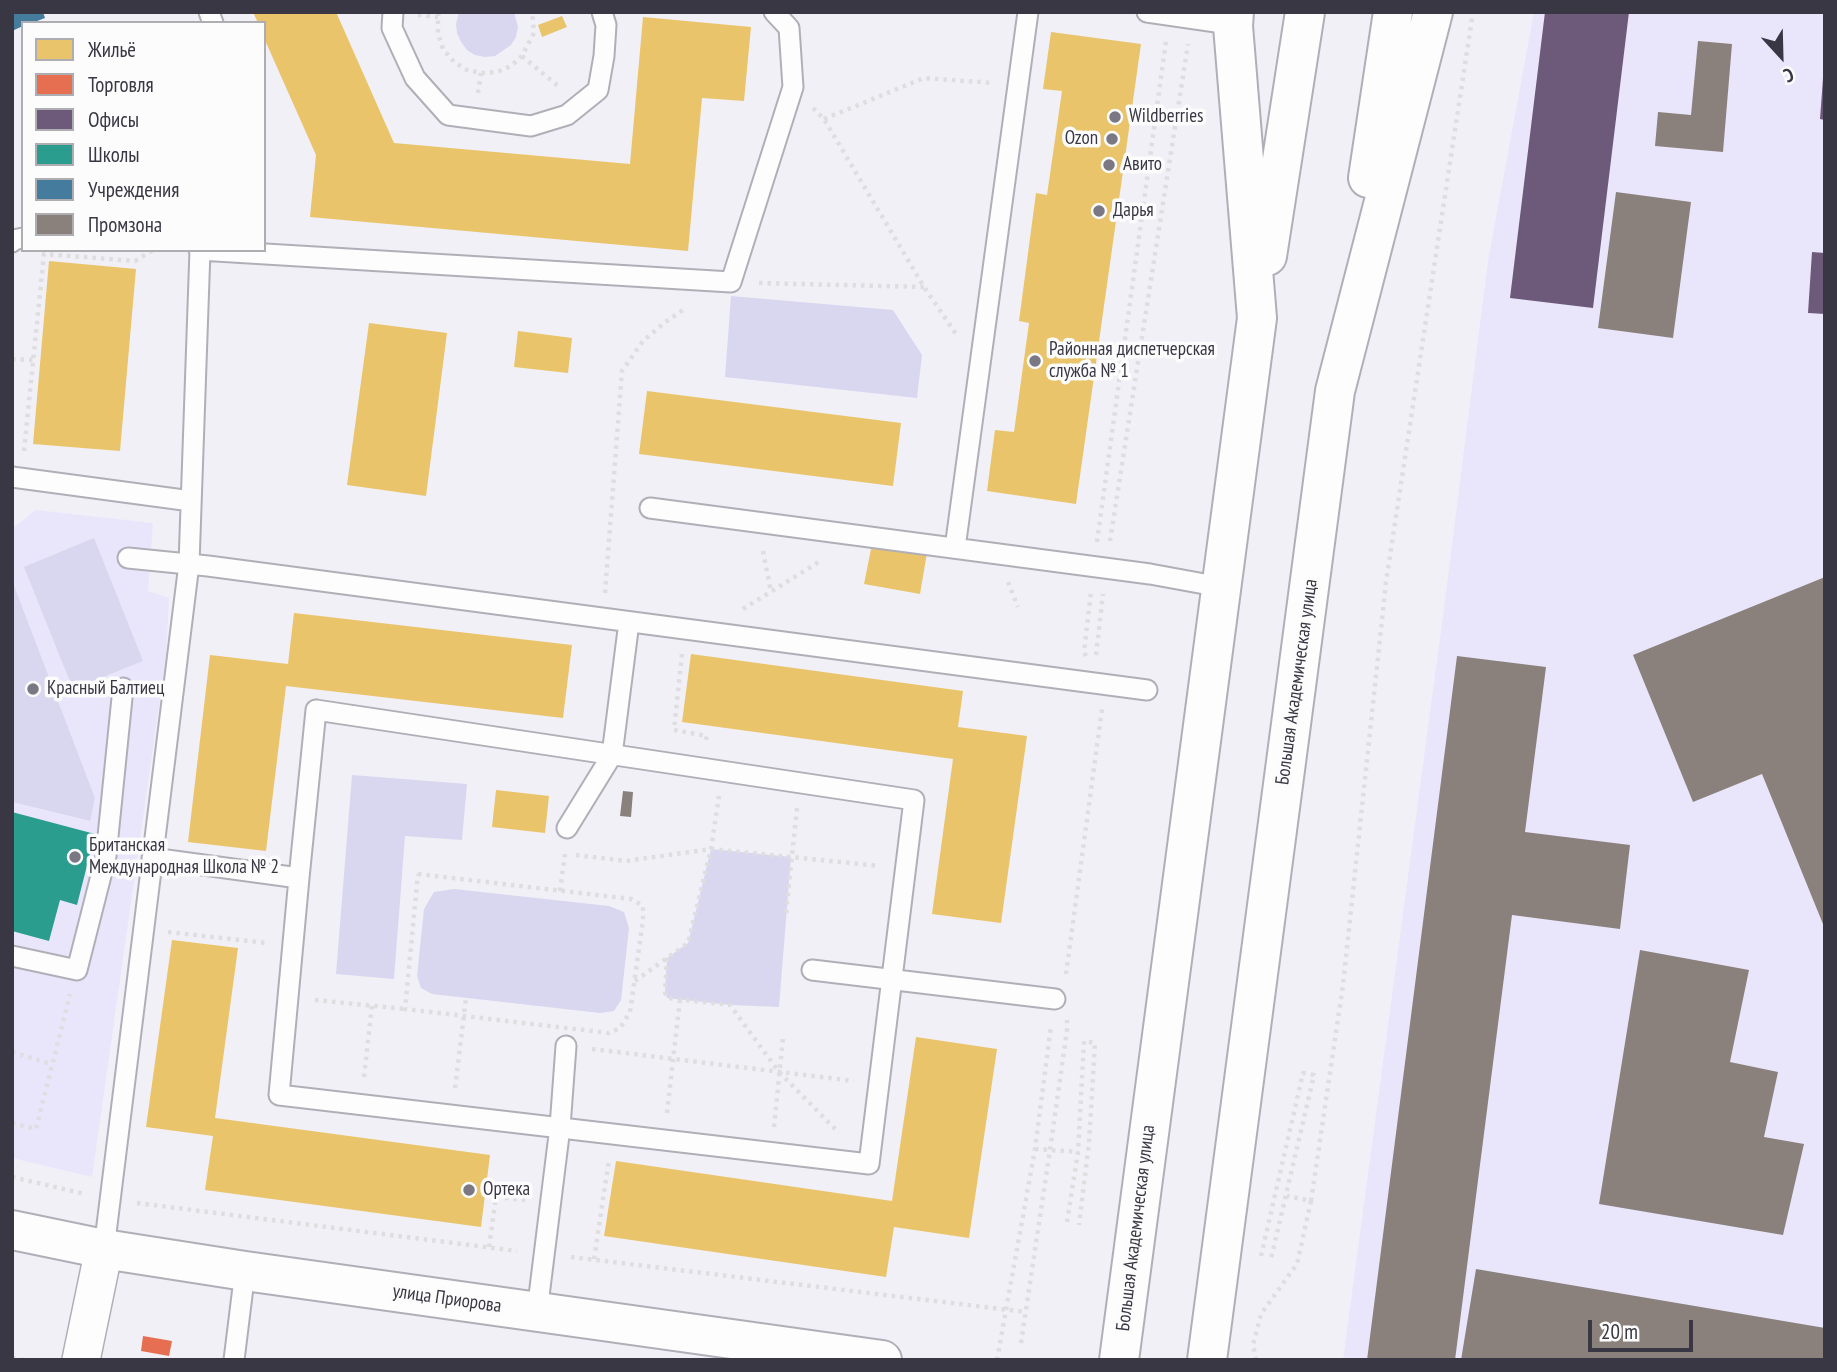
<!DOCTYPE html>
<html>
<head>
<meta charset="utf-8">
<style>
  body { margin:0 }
  #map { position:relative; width:1837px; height:1372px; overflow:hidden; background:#f1f0f7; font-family:"PT Sans Narrow",sans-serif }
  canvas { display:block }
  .frame { position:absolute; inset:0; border:14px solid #393744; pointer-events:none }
  .legend { position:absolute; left:21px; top:21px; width:245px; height:231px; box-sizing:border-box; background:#fcfcfc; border:2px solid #aeadb2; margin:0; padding:9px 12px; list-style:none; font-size:21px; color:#393744 }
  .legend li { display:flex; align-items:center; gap:14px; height:35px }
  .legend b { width:35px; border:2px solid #aeadb2 }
  .north { position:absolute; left:1746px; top:21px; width:70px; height:70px; -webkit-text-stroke:5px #fcfcfc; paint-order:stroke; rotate:158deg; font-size:19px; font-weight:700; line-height:28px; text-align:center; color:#393744 }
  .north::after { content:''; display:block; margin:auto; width:24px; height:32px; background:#393744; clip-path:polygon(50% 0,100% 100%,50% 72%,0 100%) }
  .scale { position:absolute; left:1588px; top:1320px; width:105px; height:32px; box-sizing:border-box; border:4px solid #393744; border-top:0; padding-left:9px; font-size:21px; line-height:24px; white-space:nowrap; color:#393744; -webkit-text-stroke:5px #fcfcfc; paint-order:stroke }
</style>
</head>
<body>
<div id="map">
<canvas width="1837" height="1372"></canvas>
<div class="frame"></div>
<ul class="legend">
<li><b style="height:19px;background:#e9c46a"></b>Жильё</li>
<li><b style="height:19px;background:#e76f51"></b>Торговля</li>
<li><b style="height:19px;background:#6d597a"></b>Офисы</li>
<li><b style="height:19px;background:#2a9d8f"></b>Школы</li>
<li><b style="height:19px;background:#457b9d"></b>Учреждения</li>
<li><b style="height:19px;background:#8a817c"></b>Промзона</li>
</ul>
<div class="north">С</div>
<div class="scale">20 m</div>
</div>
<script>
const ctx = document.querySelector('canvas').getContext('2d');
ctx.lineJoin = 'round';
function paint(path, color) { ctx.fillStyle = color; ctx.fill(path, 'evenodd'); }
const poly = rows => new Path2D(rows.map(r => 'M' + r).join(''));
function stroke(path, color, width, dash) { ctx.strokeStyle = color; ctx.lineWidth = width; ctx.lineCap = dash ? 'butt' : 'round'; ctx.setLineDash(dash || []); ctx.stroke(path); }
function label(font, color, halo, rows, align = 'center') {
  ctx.font = font + ' "PT Sans Narrow",sans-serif'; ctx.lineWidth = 7; ctx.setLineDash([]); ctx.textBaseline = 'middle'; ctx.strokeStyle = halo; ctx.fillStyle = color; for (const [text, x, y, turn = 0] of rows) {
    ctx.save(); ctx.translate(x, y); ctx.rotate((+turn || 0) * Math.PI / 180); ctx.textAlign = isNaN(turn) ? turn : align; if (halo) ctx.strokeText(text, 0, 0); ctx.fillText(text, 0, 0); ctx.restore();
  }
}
paint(poly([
  [1534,12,1825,12,1825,1360,1343,1360,1443,616,1488,261],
  [36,510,153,523,148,591,169,598,166,656,92,1177,12,1158,12,802,89,821,95,798,12,580,12,529]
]), '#e9e6fb');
paint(poly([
  [459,12,514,12,518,27,516,37,511,45,495,56,485,57,475,55,467,50,461,42,457,33,456,24],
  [731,296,893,310,922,355,917,398,725,377],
  [94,538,143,661,73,689,24,567],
  [12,580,95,798,90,821,12,802],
  [352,775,467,784,462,840,405,836,394,979,336,974],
  [711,849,791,857,779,1007,730,1005,667,998,665,992,667,958,688,943],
  [454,889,609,906,624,912,629,928,621,1000,614,1011,600,1013,432,994,421,988,417,976,424,909,434,892]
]), '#d9d6f0');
paint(poly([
  [253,12,336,12,394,143,630,164,643,17,751,27,744,101,702,98,688,251,310,217,316,155,264,38,264,23,258,23],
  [562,16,567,27,542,37,538,25],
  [1051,32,1141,44,1076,504,987,491,995,430,1014,432,1029,323,1019,321,1036,193,1047,195,1062,91,1043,89],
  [49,261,136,269,120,451,33,444],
  [369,323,447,333,426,496,347,485],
  [518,331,572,338,568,373,514,367],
  [647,391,901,423,893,486,639,454],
  [872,544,927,553,920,594,864,584],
  [294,613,572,645,563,718,286,686,266,851,188,842,210,655,288,664],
  [691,654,963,691,958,727,1027,736,1001,923,932,914,953,759,682,722],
  [496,790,549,796,545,833,492,827],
  [172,940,238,948,215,1118,490,1155,481,1227,205,1190,213,1136,146,1127],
  [916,1037,997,1049,969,1238,894,1227,886,1277,604,1236,616,1161,892,1201]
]), '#e9c46a');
paint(poly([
  [143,1336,172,1341,169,1356,141,1351]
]), '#e76f51');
paint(poly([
  [1545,12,1629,12,1593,308,1510,298],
  [1823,78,1825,78,1825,120,1820,119],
  [1812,252,1825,253,1825,314,1808,313]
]), '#6d597a');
paint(poly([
  [12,812,95,834,77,905,60,900,49,941,12,931]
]), '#2a9d8f');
paint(poly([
  [12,12,43,12,45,18,32,23,23,23,23,26,12,31]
]), '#457b9d');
paint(poly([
  [1698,41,1732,44,1723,152,1655,146,1658,112,1691,115],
  [1616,192,1691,202,1673,338,1598,328],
  [1825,577,1825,929,1762,774,1693,802,1633,655],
  [1457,656,1546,667,1525,832,1630,845,1620,929,1512,915,1455,1360,1367,1360],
  [623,791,633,792,631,817,620,816],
  [1640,950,1749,970,1730,1062,1778,1072,1764,1137,1804,1144,1783,1235,1599,1204],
  [1476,1269,1825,1328,1825,1360,1461,1360]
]), '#8a817c');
const service = poly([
  [209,12,213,23],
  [393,12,392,28,415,78,448,115,531,126,567,115,598,90,604,56,606,25,602,12],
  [1147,12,1223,23,1233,26],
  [12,242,13,240,23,238],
  [199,250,731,282,793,87,789,28,774,12],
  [12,477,191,501],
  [650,508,1150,574,1221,587],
  [955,548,1028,12],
  [128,558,208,566,1147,690],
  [316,710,914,800,869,1164,279,1095,299,878,316,710],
  [567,828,612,755,629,622],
  [152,858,299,878],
  [12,956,77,970,106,856,123,688],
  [812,970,1055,999],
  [104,1249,189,564,200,250],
  [537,1312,560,1127,566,1046],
  [234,1360,245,1271]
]);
const minor = poly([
  [81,1360,104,1249]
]);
const tertiary = poly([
  [12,1230,104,1249,245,1271,882,1360]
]);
const secondary = poly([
  [1368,178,1393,12],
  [1267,256,1305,12],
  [1119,1360,1257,318,1233,26,1234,12],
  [1207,1360,1335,391,1433,12]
]);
stroke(service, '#b0afb8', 23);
stroke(minor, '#b0afb8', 40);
stroke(tertiary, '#b0afb8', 42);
stroke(secondary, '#b0afb8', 42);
stroke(poly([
  [439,12,438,17,438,34,443,49,454,62,467,70,481,73,497,72,511,66,522,56,534,33,532,12],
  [418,15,438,17],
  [522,56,559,87],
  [478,93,481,73],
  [813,108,824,119,924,287,956,334],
  [824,119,924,78,993,83],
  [759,283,924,287],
  [12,359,33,360],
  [24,451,44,254,135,261,153,250],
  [1110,541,1188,44],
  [1097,542,1166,41],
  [763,551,771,592],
  [1008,582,1018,607],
  [605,593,622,371,643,341,664,323,686,308],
  [743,609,822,560],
  [682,654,674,730,707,736,705,743],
  [1096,655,1103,594],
  [1086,656,1084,652,1091,592],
  [576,855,626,861,711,849,880,866],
  [418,874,631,899,643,906,643,920,630,1012,620,1028,609,1033,405,1009,418,874],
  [560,891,565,854],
  [786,913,797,808],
  [168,932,267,943],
  [667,958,665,992,667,998,730,1005,779,1072,839,1133],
  [1066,974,1102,709],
  [635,981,688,943,711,849,719,796],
  [315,1000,405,1009],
  [592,1049,854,1081],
  [12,1052,51,1064],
  [364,1077,372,1005],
  [455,1088,466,998],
  [667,1113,680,999],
  [12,1123,36,1129,70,994],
  [774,1127,783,1038],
  [1035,1149,1078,1152],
  [12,1177,85,1194],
  [1311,1201,1343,985,1386,582,1473,12],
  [137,1203,517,1251],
  [1067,1222,1078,1152,1084,1041,1095,1043,1089,1143,1079,1225],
  [489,1247,496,1197,525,1200],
  [1261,1256,1303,1073,1314,1075,1271,1259],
  [571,1257,1026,1312],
  [594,1259,609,1160],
  [1021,1343,1050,1150,1067,1030,1067,1020],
  [12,1358,24,1360],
  [997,1360,1035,1149,1051,1026],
  [1256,1360,1253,1345,1261,1314,1297,1264,1311,1201,1287,1196]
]), '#dedee0', 4.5, [3.5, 5]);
stroke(service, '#fdfdfe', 19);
stroke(minor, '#fdfdfe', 37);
stroke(tertiary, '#fdfdfe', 38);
stroke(secondary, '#fdfdfe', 38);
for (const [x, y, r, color] of [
  [1115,117,7,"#797883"],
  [1112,139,7,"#797883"],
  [1109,165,7,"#797883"],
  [1099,211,7,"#797883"],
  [1035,361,7,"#797883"],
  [33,689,7,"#797883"],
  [75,857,7,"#797883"],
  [469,1190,7,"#797883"]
]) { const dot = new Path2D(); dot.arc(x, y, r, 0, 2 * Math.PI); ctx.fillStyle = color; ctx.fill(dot); stroke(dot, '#fcfcfc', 2.5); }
label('19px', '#393744', '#fcfcfc', [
  ["Wildberries",1129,117],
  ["Ozon",1098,139,"right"],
  ["Авито",1123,165],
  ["Дарья",1113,211],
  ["Районная диспетчерская",1049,350],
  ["служба № 1",1049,372],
  ["Красный Балтиец",47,689],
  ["Британская",89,846],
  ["Международная Школа № 2",89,868],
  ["Ортека",483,1190]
], 'left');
label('19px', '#393744', '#fcfcfc', [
  ["Большая Академическая улица",1297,682,-82],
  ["Большая Академическая улица",1136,1228,-83],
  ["улица Приорова",447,1299,8]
]);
</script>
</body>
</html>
